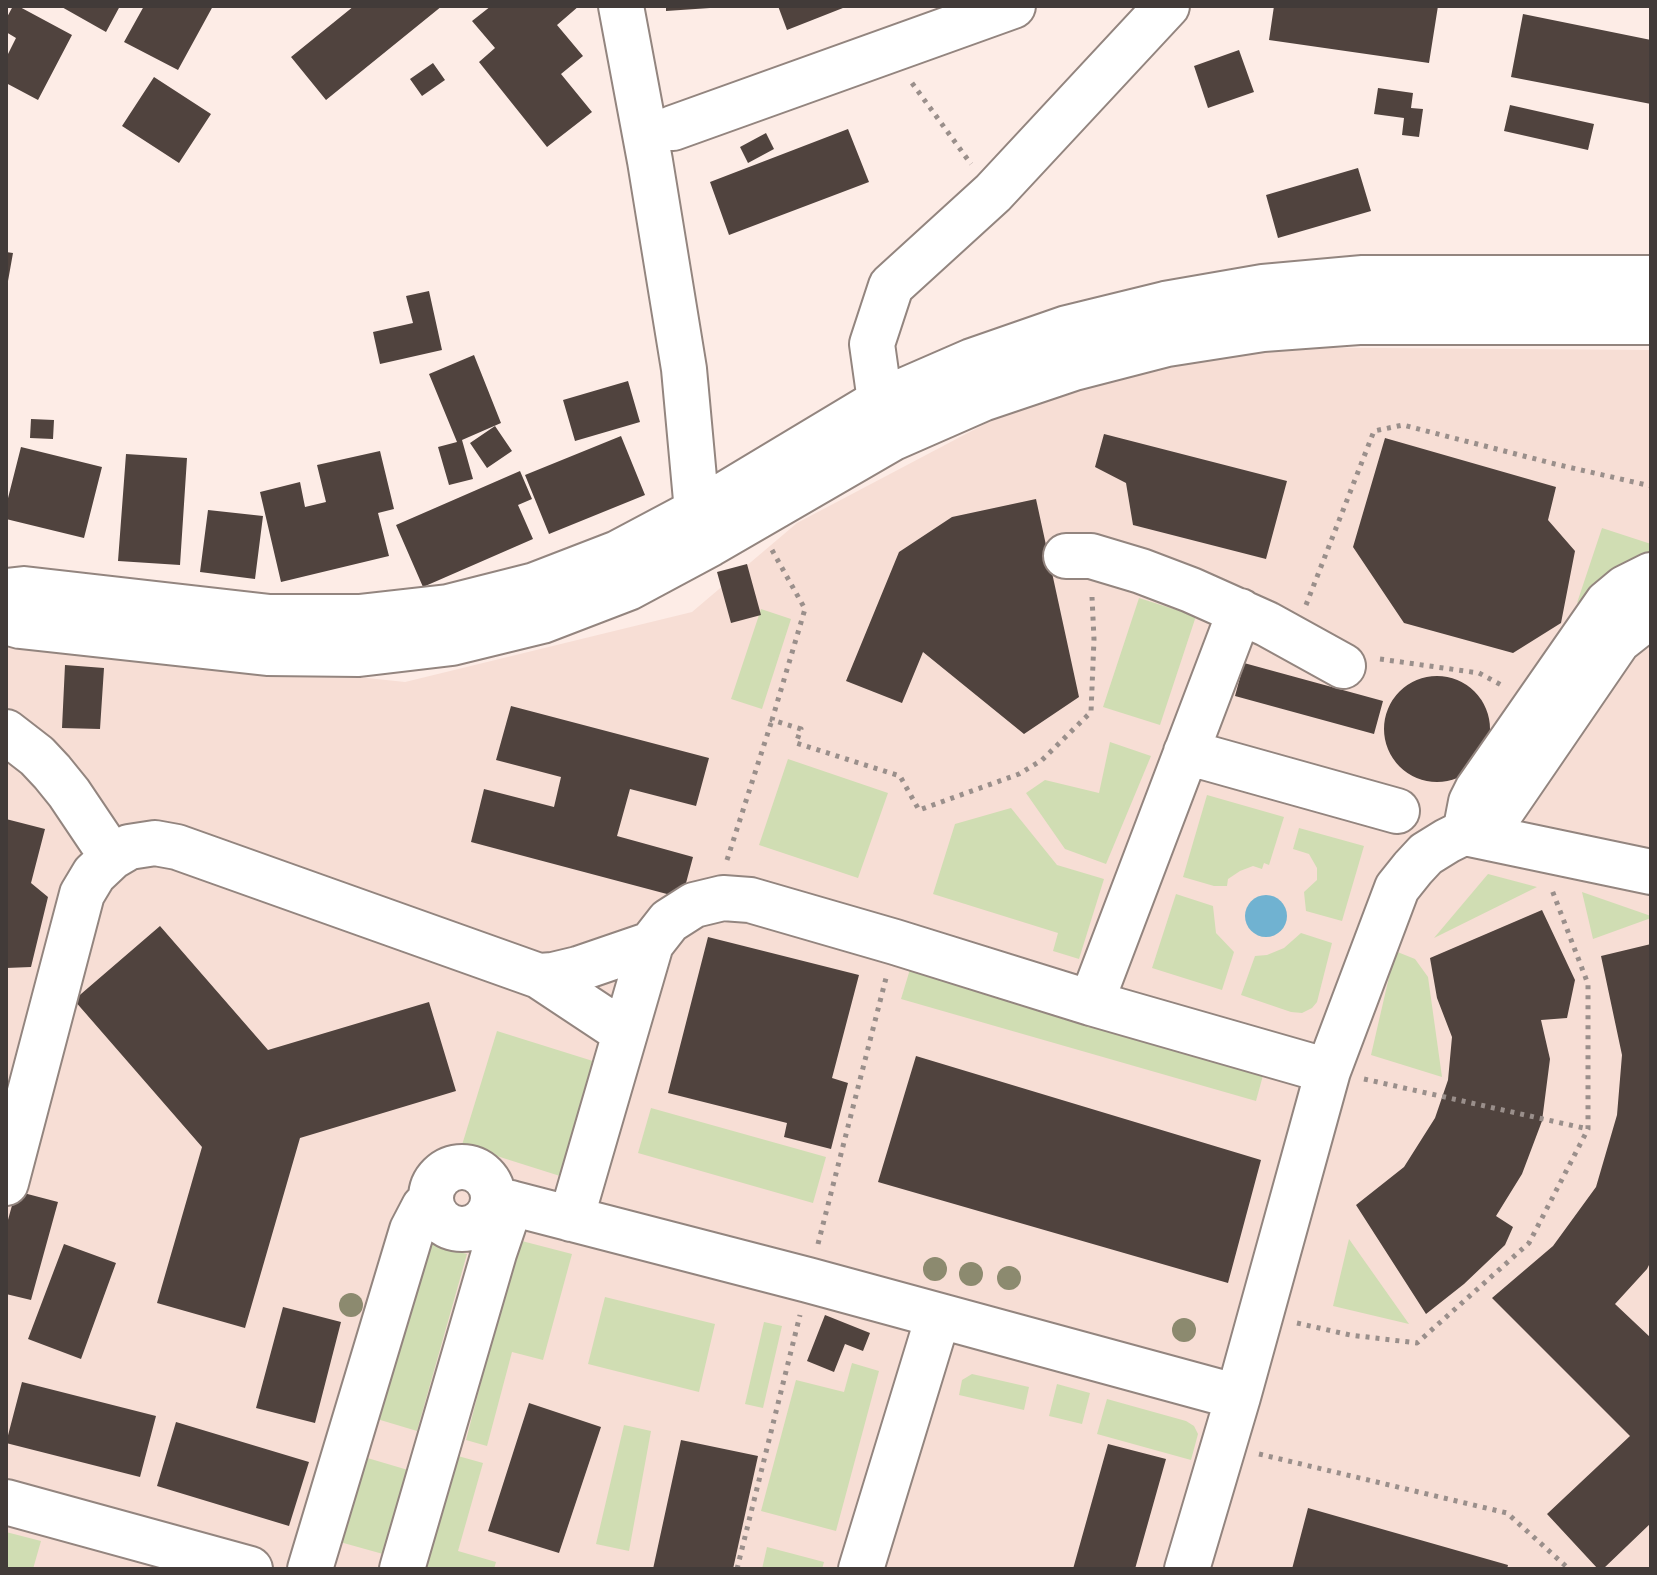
<!DOCTYPE html>
<html>
<head>
<meta charset="utf-8">
<style>
  body { margin:0 }
  #map { position:relative; width:1657px; height:1575px; overflow:hidden; background:#fdece6; font-family:"Crimson Pro",serif }
  canvas { display:block }
  .frame { position:absolute; inset:0; border:8px solid #423b39; pointer-events:none }
</style>
</head>
<body>
<div id="map">
<canvas width="1657" height="1575"></canvas>
<div class="frame"></div>
</div>
<script>
const ctx = document.querySelector('canvas').getContext('2d');
ctx.lineJoin = 'round';
function paint(path, color) { ctx.fillStyle = color; ctx.fill(path, 'evenodd'); }
const poly = rows => new Path2D(rows.map(r => 'M' + r).join(''));
function stroke(path, color, width, dash) { ctx.strokeStyle = color; ctx.lineWidth = width; ctx.lineCap = dash ? 'butt' : 'round'; ctx.setLineDash(dash || []); ctx.stroke(path); }
paint(poly([
  [1237,347,1651,350,1651,1569,6,1569,6,632,215,662,405,682,692,612,797,523,1017,407,1103,358]
]), '#f7ded5');
paint(poly([
  [1602,528,1651,544,1651,554,1609,576,1577,603],
  [1139,598,1196,616,1160,725,1103,707],
  [761,609,791,619,762,709,731,699],
  [1110,742,1151,756,1106,864,1065,849,1026,793,1045,780,1099,793],
  [788,759,888,793,858,878,759,845],
  [1207,795,1284,817,1269,865,1264,863,1262,869,1253,866,1240,871,1228,879,1227,886,1214,886,1183,877],
  [1011,808,1057,865,1104,879,1079,959,1053,951,1058,933,933,894,955,824],
  [1299,828,1364,846,1342,921,1306,911,1304,892,1317,880,1317,868,1309,854,1293,849],
  [1488,874,1537,887,1434,938],
  [1582,892,1651,916,1651,918,1593,939],
  [1176,894,1213,906,1216,933,1234,952,1222,990,1152,968],
  [1301,933,1332,943,1317,1002,1312,1008,1302,1013,1291,1012,1241,995,1255,956,1267,955,1284,948],
  [1395,951,1415,959,1428,977,1442,1077,1371,1055],
  [911,966,1265,1068,1256,1101,901,999],
  [497,1031,596,1062,560,1176,462,1145],
  [651,1108,826,1157,813,1203,638,1153],
  [1349,1239,1409,1324,1333,1306],
  [518,1240,572,1254,543,1360,512,1352,487,1446,466,1440],
  [427,1243,467,1254,417,1431,377,1419],
  [605,1297,715,1324,699,1392,588,1364],
  [764,1322,782,1326,763,1408,745,1404],
  [852,1363,879,1371,836,1531,761,1511,796,1380,844,1392],
  [972,1374,1029,1387,1024,1410,959,1395,962,1380],
  [1057,1384,1090,1393,1082,1424,1049,1416],
  [1107,1399,1186,1421,1194,1426,1198,1434,1191,1460,1097,1434],
  [624,1425,651,1431,629,1551,596,1544],
  [458,1456,483,1463,458,1551,496,1562,494,1569,426,1569],
  [364,1457,408,1470,383,1554,340,1542],
  [6,1532,41,1541,33,1569,6,1569],
  [767,1547,824,1562,822,1569,762,1569]
]), '#d0ddb3');
paint(poly([
  '1245 916a21 21 0 1 1 42 0a21 21 0 1 1-42 0Z'
]), '#70b2d1');
paint(poly([
  [13,6,18,6,72,35,38,100,6,83,6,58,16,38,6,32,6,19],
  [60,6,120,6,106,32],
  [144,6,213,6,178,70,124,42],
  [354,6,442,6,326,100,291,57],
  [491,6,579,6,557,25,583,56,561,74,592,112,547,147,479,62,495,48,472,21],
  [666,6,710,6,710,8,666,11],
  [778,6,848,6,787,30],
  [1274,6,1438,6,1429,63,1269,40],
  [1523,14,1651,40,1651,104,1511,77],
  [1239,50,1254,92,1208,108,1194,66],
  [433,63,445,80,422,96,410,79],
  [154,77,211,114,179,163,122,126],
  [1378,88,1413,93,1411,108,1423,109,1419,137,1402,135,1404,118,1374,114],
  [1510,105,1594,124,1588,150,1504,131],
  [848,129,869,182,729,235,710,182],
  [766,133,774,149,748,163,740,147],
  [1358,168,1371,211,1278,238,1266,195],
  [6,252,13,253,8,281,6,281],
  [429,291,442,350,380,364,373,332,413,323,406,296],
  [474,355,501,423,462,440,473,479,449,485,438,447,457,442,429,374],
  [628,381,640,422,575,441,563,400],
  [31,419,54,420,53,439,30,438],
  [495,426,512,451,487,468,470,443],
  [1104,434,1287,481,1266,559,1133,525,1126,483,1095,467],
  [621,436,645,495,549,534,525,475],
  [1385,438,1556,487,1548,520,1575,551,1561,623,1513,653,1404,623,1353,547],
  [21,447,102,467,84,538,6,519,6,506],
  [380,451,394,509,378,513,389,556,281,582,260,492,300,482,305,507,326,502,317,465],
  [126,454,187,458,180,565,118,561],
  [520,471,532,499,518,505,533,539,423,587,396,525],
  [1036,499,1079,697,1024,734,923,652,902,703,846,681,899,552,952,517],
  [208,510,263,516,255,579,200,572],
  [747,564,761,615,731,623,717,572],
  [1244,663,1383,701,1374,734,1235,696],
  [65,665,104,668,100,729,62,728],
  '1384 729a53 53 0 1 1 106 0a53 53 0 1 1-106 0Z',
  [511,706,709,758,696,806,630,789,617,836,693,857,682,898,471,842,484,789,554,807,561,777,496,760],
  [6,819,45,829,31,883,48,897,31,967,6,968],
  [1542,910,1575,980,1567,1018,1541,1020,1550,1059,1542,1121,1522,1174,1496,1216,1513,1227,1505,1245,1464,1284,1426,1314,1356,1205,1404,1167,1435,1118,1448,1080,1452,1037,1437,998,1430,958],
  [160,926,268,1050,429,1002,456,1091,300,1138,245,1328,157,1303,202,1147,74,1000],
  [708,937,859,975,832,1078,848,1083,831,1149,784,1137,787,1123,668,1093],
  [1651,944,1651,1261,1647,1269,1615,1304,1651,1338,1651,1523,1603,1569,1598,1569,1547,1514,1630,1436,1492,1298,1553,1246,1596,1187,1617,1115,1622,1055,1601,956],
  [916,1056,1261,1160,1228,1283,878,1182],
  [16,1191,58,1202,31,1300,6,1294,6,1227],
  [64,1244,116,1263,81,1359,28,1339],
  [283,1307,341,1322,315,1423,256,1408],
  [825,1315,870,1333,863,1351,845,1344,834,1372,807,1361],
  [22,1382,156,1416,140,1477,6,1443],
  [529,1403,601,1427,559,1553,488,1531],
  [176,1422,309,1462,289,1526,157,1486],
  [681,1440,758,1456,733,1569,653,1569],
  [1108,1444,1166,1459,1135,1569,1073,1569],
  [1308,1508,1508,1565,1507,1569,1292,1569]
]), '#50433e');
const minor = poly([
  [621,6,650,161,684,369,697,511],
  [673,128,1013,6],
  [890,428,880,401,872,344,891,286,993,193,1167,6],
  [1066,556,1091,556,1141,571,1191,590,1267,624,1343,666],
  [6,591,24,589,270,617,359,617,448,607,535,585,618,553,697,511,880,401,972,361,1067,328,1165,304,1263,287,1363,278,1651,278],
  [6,622,20,626,267,653,359,654,452,643,542,621,628,588,710,544,893,438,982,399,1074,368,1167,344,1263,329,1359,322,1651,322],
  [6,732,37,756,52,772,69,793,112,857],
  [1186,752,1397,811],
  [1465,833,1471,802,1477,790,1607,603,1625,588,1651,575],
  [1465,833,1651,872],
  [539,976,625,1033],
  [1091,1003,1240,611],
  '431 1198a31 31 0 1 1 62 0a31 31 0 1 1-62 0Z',
  [6,1183,82,894,94,874,112,857,129,847,155,843,177,847,539,976,553,975,578,969,651,944],
  [495,1199,808,1280,1238,1397],
  [571,1219,651,944,669,921,694,905,723,898,750,900,895,942,1091,1003,1328,1071],
  [6,1502,250,1569],
  [310,1569,412,1230,424,1207,431,1200],
  [402,1569,494,1253,511,1203],
  [861,1569,938,1317],
  [1187,1569,1238,1397,1328,1071,1397,888,1413,868,1426,854,1447,841,1491,819,1503,809,1618,641,1637,626,1651,617]
]);
stroke(minor, '#93857f', 48);
stroke(poly([
  [912,83,971,164],
  [772,550,805,609,772,720,801,729,796,743,900,776,919,810,1019,774,1042,760,1091,712,1094,639,1092,597],
  [1306,605,1374,431,1403,425,1555,464,1651,486],
  [1380,659,1479,673,1505,687],
  [727,860,772,720],
  [1364,1079,1588,1129],
  [818,1244,886,978],
  [1297,1323,1350,1335,1417,1343,1529,1243,1588,1129,1588,984,1552,890],
  [1259,1454,1507,1513,1569,1569],
  [737,1569,800,1315]
]), '#9a8f8b', 5, [4, 6]);
stroke(minor, '#fff', 44);
ctx.fillStyle = '#8c8a6f';
for (const [x, y] of [
  [935,1269],
  [971,1274],
  [1009,1278],
  [351,1305],
  [1184,1330]
]) { ctx.beginPath(); ctx.arc(x, y, 12, 0, 2 * Math.PI); ctx.fill(); }
</script>
</body>
</html>
